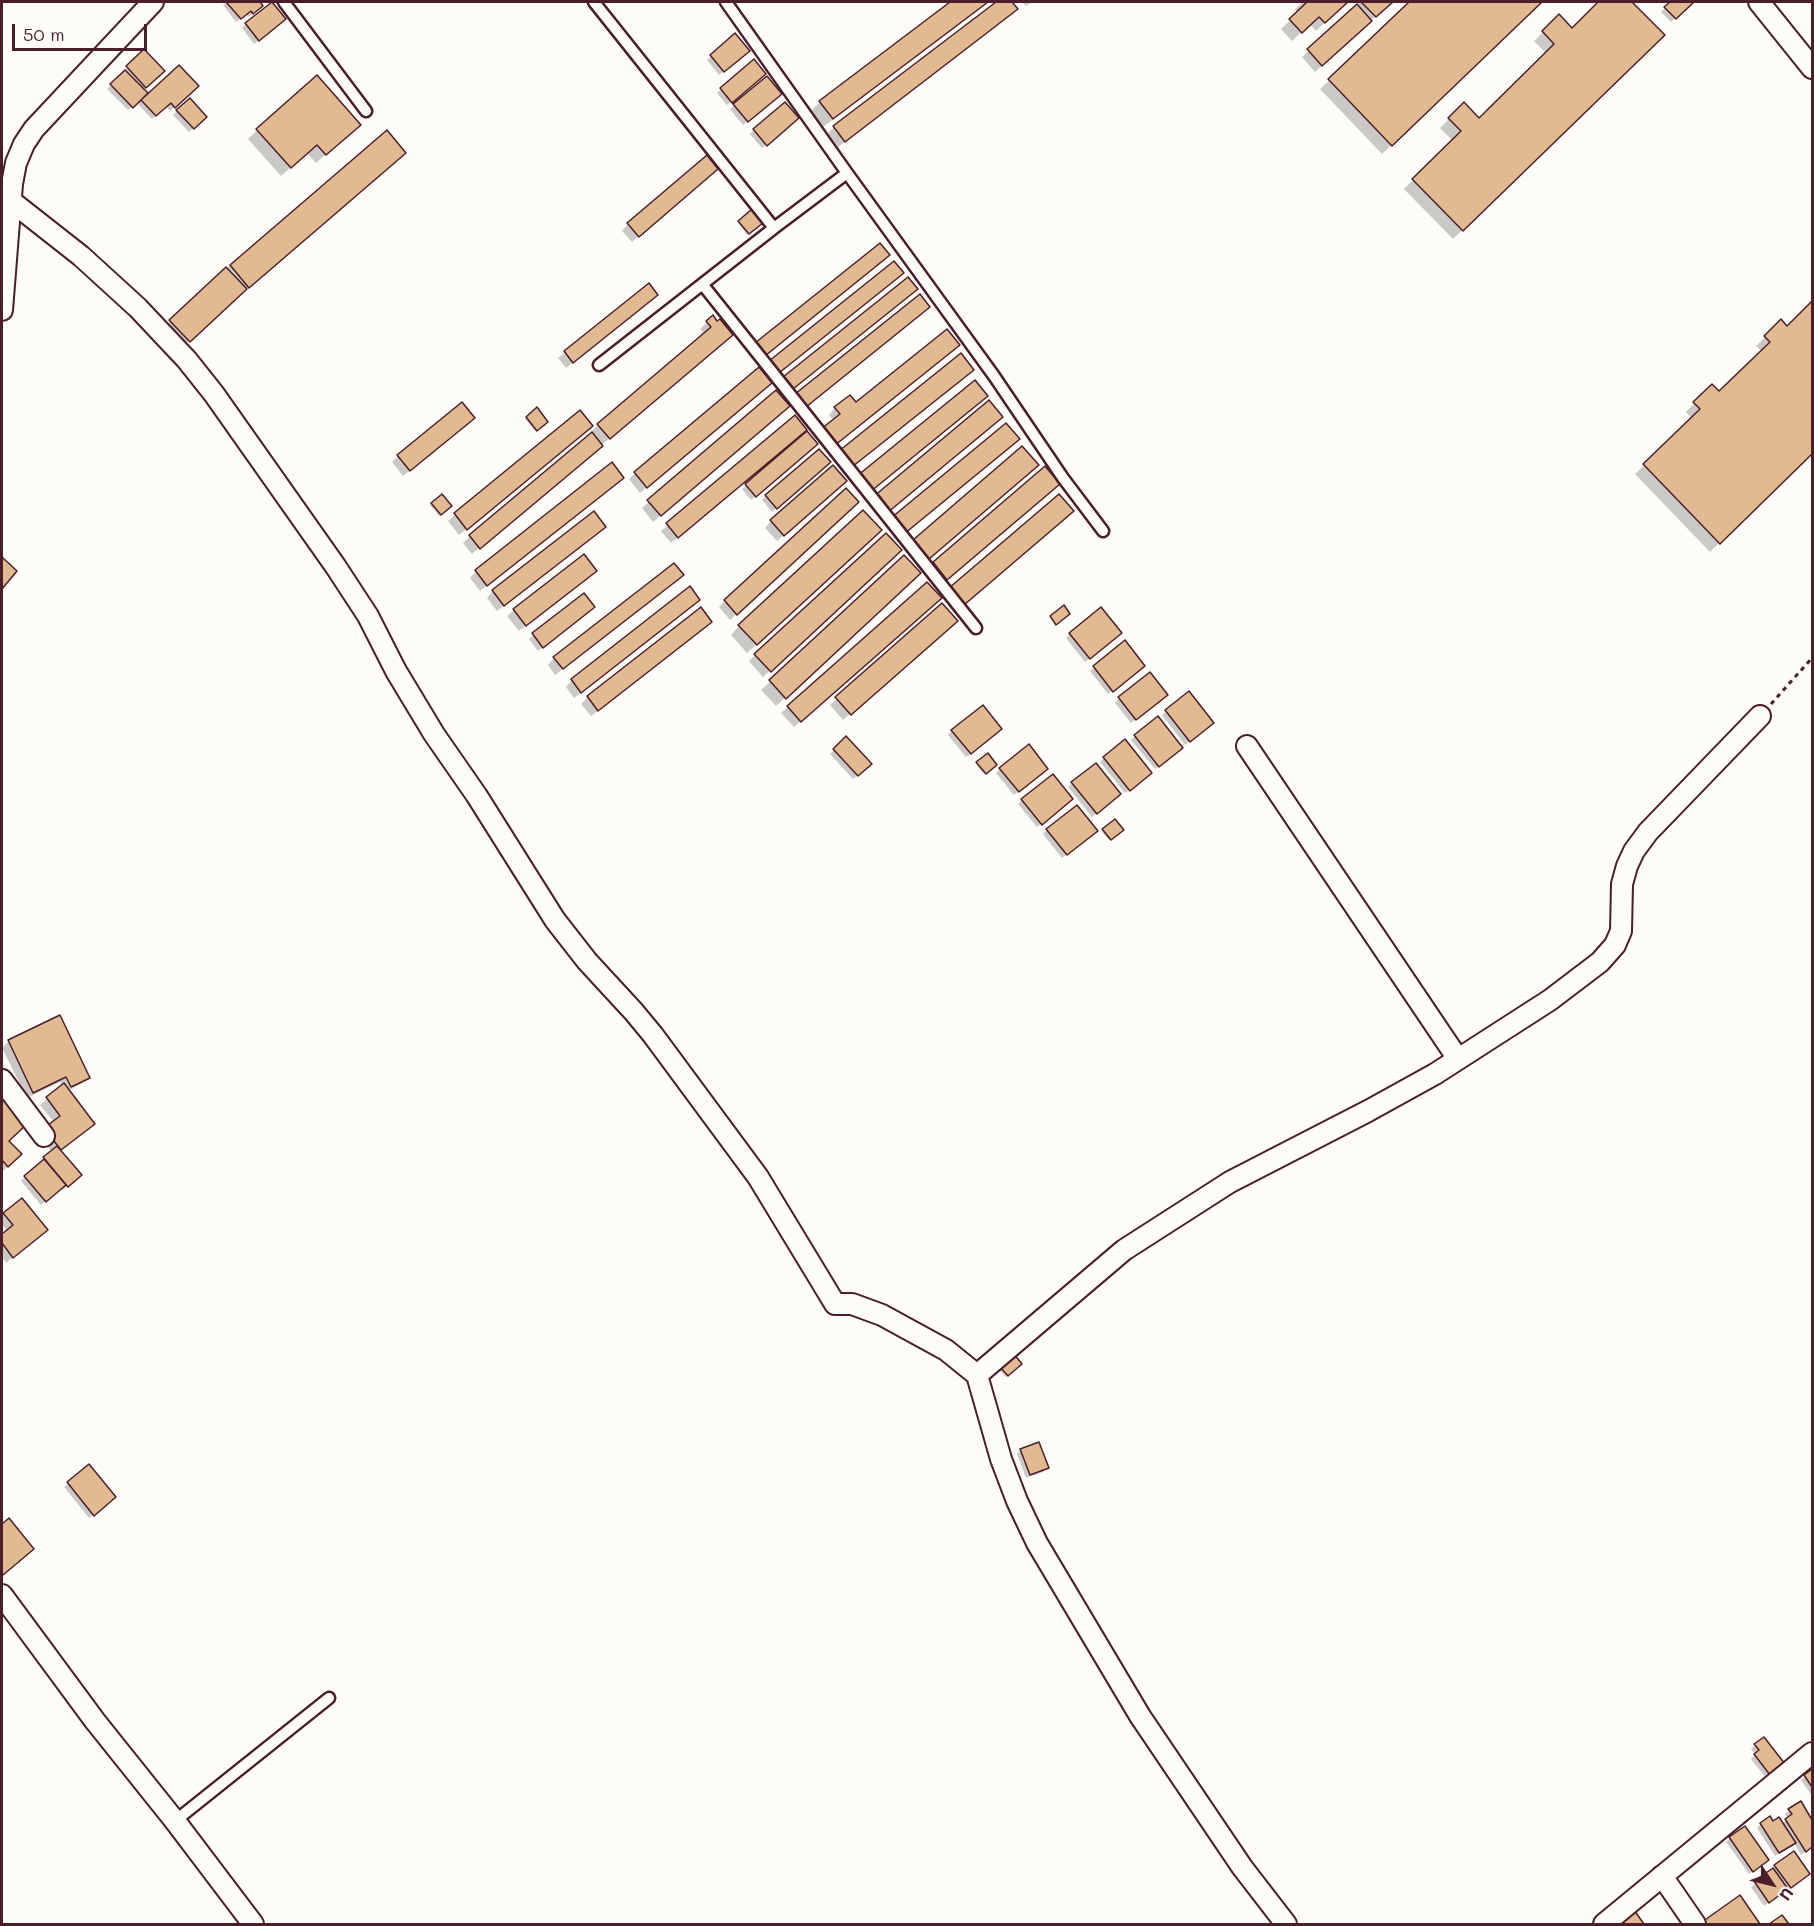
<!DOCTYPE html>
<html>
<head>
<meta charset="utf-8">
<style>
  body { margin:0 }
  #map { position:relative; width:1814px; height:1926px; overflow:hidden; background:#fdfcf7; font-family:Mali,sans-serif }
  canvas { display:block }
  .frame { position:absolute; inset:0; border:3px solid #4a1f2b; pointer-events:none }
  .north { position:absolute; left:1742px; top:1854px; width:60px; height:60px; -webkit-text-stroke:4px #fdfcf7; paint-order:stroke; rotate:125deg; font-size:16px; font-weight:700; line-height:24px; text-align:center; color:#4a1f2b }
  .north::after { content:''; display:block; margin:auto; width:21px; height:27px; background:#4a1f2b; clip-path:polygon(50% 0,100% 100%,50% 72%,0 100%) }
  .scale { position:absolute; left:12px; top:24px; width:135px; height:27px; box-sizing:border-box; border:3px solid #4a1f2b; border-top:0; padding-left:8px; font-size:18px; line-height:21px; white-space:nowrap; color:#4a1f2b; -webkit-text-stroke:4px #fdfcf7; paint-order:stroke }
</style>
</head>
<body>
<div id="map">
<canvas width="1814" height="1926"></canvas>
<div class="frame"></div>
<div class="north">U</div>
<div class="scale">50 m</div>
</div>
<script>
const ctx = document.querySelector('canvas').getContext('2d');
ctx.lineJoin = 'round';
function paint(path, color) { ctx.fillStyle = color; ctx.fill(path, 'evenodd'); }
const poly = rows => new Path2D(rows.map(r => 'M' + r).join(''));
function stroke(path, color, width, dash) { ctx.strokeStyle = color; ctx.lineWidth = width; ctx.lineCap = dash ? 'butt' : 'round'; ctx.setLineDash(dash || []); ctx.stroke(path); }
paint(poly([
  [227,2,261,2,257,10,248,17,246,14,236,22,223,5],
  [953,2,989,2,823,127,811,111,820,102],
  [998,2,1010,2,1016,9,838,147,828,133,834,127],
  [1022,2,1032,2,1026,6],
  [1303,2,1347,2,1316,31,1310,24,1292,41,1281,29,1298,13,1295,9],
  [1360,2,1391,2,1315,72,1302,57],
  [1411,2,1541,2,1382,154,1320,89],
  [1601,2,1630,2,1663,35,1453,239,1404,189,1453,141,1440,128,1464,104,1479,120,1547,54,1534,41,1543,32,1559,17,1572,30],
  [1672,2,1692,2,1671,22,1661,12],
  [280,23,254,44,242,28,246,24],
  [735,36,744,54,719,75,707,60],
  [144,51,163,71,142,90,148,96,197,86,170,111,166,106,152,119,136,102,128,110,107,89],
  [753,61,760,78,727,105,717,93],
  [767,78,776,97,743,125,730,109],
  [189,100,205,117,189,132,173,115],
  [793,122,762,148,750,134,754,130],
  [257,130,350,133,316,163,307,153,281,176,248,139],
  [387,132,395,161,239,295,182,347,164,327,226,269],
  [710,176,632,242,622,231,628,224],
  [752,212,761,223,747,235,738,223],
  [649,285,650,301,566,368,558,358],
  [1812,303,1812,452,1710,552,1635,474,1692,419,1686,412,1712,386,1719,393,1762,352,1756,346,1781,321,1787,328],
  [712,317,725,341,472,554,463,543,470,536,593,433,592,431,598,425,705,334,700,329],
  [958,345,827,451,815,437,834,421,829,415,835,408,856,404],
  [763,389,640,493,629,479,635,473],
  [776,392,781,412,653,522,642,508],
  [980,403,863,497,852,483,858,477],
  [537,409,546,422,535,431,525,419],
  [580,412,585,433,459,535,448,521],
  [794,417,798,436,671,543,661,531],
  [994,423,879,518,868,504,874,498],
  [467,424,403,476,392,462,398,456],
  [807,433,812,448,751,500,742,489],
  [1011,446,897,540,886,525,892,519],
  [612,465,616,484,480,591,470,578,476,571],
  [825,466,772,512,762,500,766,496],
  [1045,468,1052,490,940,585,927,570],
  [839,487,777,541,765,528,771,521],
  [441,496,450,506,439,516,430,505],
  [850,509,730,620,719,607,725,601],
  [597,533,497,611,487,598,493,591],
  [871,539,747,653,731,635,739,626],
  [894,557,763,677,749,661,755,655],
  [904,557,911,582,776,706,761,690],
  [588,577,519,631,507,616,514,610],
  [675,581,555,675,548,665,554,658],
  [690,589,692,606,574,698,566,687,572,680],
  [583,595,589,611,538,651,529,639],
  [933,605,794,727,781,713,788,707],
  [942,605,950,627,843,720,830,705],
  [700,609,704,629,591,716,581,704,588,697],
  [1070,634,1116,637,1085,662,1066,638],
  [1124,642,1139,670,1108,694,1090,671],
  [1188,693,1208,727,1185,745,1162,715],
  [1162,698,1131,723,1115,703,1119,699],
  [952,731,996,733,966,757,948,735],
  [1135,736,1177,752,1155,769,1131,740],
  [846,738,870,764,853,779,830,754],
  [987,755,995,765,984,774,976,765],
  [1104,758,1146,777,1125,793,1100,762],
  [1000,769,1042,773,1014,795,996,773],
  [1072,783,1115,798,1092,817,1068,787],
  [1022,800,1067,803,1037,827,1018,804],
  [1115,821,1122,830,1109,840,1102,832],
  [1047,830,1092,835,1062,858,1043,834],
  [9,1041,88,1078,81,1084,68,1091,86,1130,60,1151,76,1179,63,1190,61,1188,41,1205,21,1181,52,1152,39,1136,54,1122,40,1105,62,1087,60,1082,27,1098,2,1048],
  [5,1101,7,1141,20,1154,2,1172,2,1104],
  [4,1214,46,1230,6,1263,2,1257,2,1236,7,1231,2,1225,2,1217],
  [1014,1356,1020,1364,1006,1377,999,1369],
  [1021,1450,1047,1468,1043,1472,1026,1478,1017,1454],
  [89,1466,110,1501,89,1518,64,1487],
  [9,1520,28,1553,2,1575,2,1526],
  [1755,1745,1779,1768,1766,1778,1751,1759,1755,1754,1751,1749],
  [1812,1771,1812,1796,1801,1780],
  [1800,1803,1812,1823,1812,1847,1801,1855,1794,1843,1775,1856,1757,1828,1761,1824,1782,1824,1788,1818,1785,1814],
  [1730,1838,1763,1864,1749,1874,1726,1842],
  [1775,1866,1808,1874,1764,1906,1751,1887,1772,1871],
  [1740,1897,1759,1924,1702,1924]
]), '#0003');
const building = poly([
  [226,2,262,2,261,3,263,6,253,14,251,11,241,19,226,2],
  [272,2,286,19,259,41,245,23,272,2],
  [950,2,988,2,833,119,819,101,950,2],
  [996,2,1012,2,1018,9,845,142,833,126,996,2],
  [1305,2,1348,2,1325,23,1319,17,1302,33,1289,19,1306,3,1305,2],
  [1361,2,1393,2,1376,17,1361,2],
  [1409,2,1542,2,1392,146,1328,79,1409,2],
  [1598,2,1632,2,1665,35,1463,231,1412,179,1461,131,1448,118,1464,102,1479,118,1554,44,1542,31,1559,14,1572,28,1598,2],
  [1670,2,1694,2,1676,19,1664,7,1670,2],
  [1357,4,1372,21,1322,66,1307,49,1357,4],
  [735,33,750,51,724,72,710,55,735,33],
  [144,49,165,71,146,88,126,66,144,49],
  [754,59,766,74,732,103,720,88,754,59],
  [179,65,199,86,175,108,171,103,156,116,141,100,179,65],
  [125,70,148,93,133,108,110,84,125,70],
  [317,75,361,125,326,155,317,145,291,168,256,129,317,75],
  [767,76,782,94,748,122,733,104,767,76],
  [190,98,207,117,194,129,176,110,190,98],
  [785,102,799,118,767,146,753,129,785,102],
  [387,130,406,153,249,288,230,265,387,130],
  [707,155,718,169,639,237,627,223,707,155],
  [752,209,763,223,749,234,738,221,752,209],
  [880,243,890,255,765,356,755,343,880,243],
  [894,261,904,273,779,373,769,361,894,261],
  [226,267,247,289,190,342,169,320,226,267],
  [908,277,918,289,793,389,783,377,908,277],
  [649,283,658,295,573,363,564,351,649,283],
  [920,294,930,307,806,407,795,394,920,294],
  [1812,301,1812,454,1720,544,1643,464,1700,409,1693,402,1712,384,1719,391,1770,342,1764,336,1781,319,1787,326,1812,301],
  [713,315,717,321,720,319,733,335,610,439,597,424,711,327,706,321,713,315],
  [947,329,960,345,834,446,821,429,840,414,834,407,850,395,856,402,947,329],
  [961,353,974,370,852,467,839,451,961,353],
  [759,367,772,383,647,488,634,472,759,367],
  [975,380,988,396,870,492,857,476,975,380],
  [776,390,790,406,661,516,647,500,776,390],
  [989,400,1003,417,887,513,873,497,989,400],
  [462,402,475,418,410,471,397,455,462,402],
  [537,407,548,422,537,431,526,417,537,407],
  [580,410,593,426,467,530,454,513,580,410],
  [795,415,807,430,678,538,666,523,795,415],
  [1006,423,1020,439,904,534,891,518,1006,423],
  [807,431,818,444,756,497,745,484,807,431],
  [592,432,603,446,480,549,469,535,592,432],
  [1022,446,1039,465,929,559,913,540,1022,446],
  [819,449,831,462,777,509,765,495,819,449],
  [612,462,624,478,487,586,475,570,612,462],
  [833,465,847,481,784,536,770,520,833,465],
  [1045,466,1060,484,947,580,933,562,1045,466],
  [846,488,859,502,737,615,724,600,846,488],
  [442,494,452,506,441,515,431,503,442,494],
  [1059,494,1074,511,964,605,949,588,1059,494],
  [863,510,882,530,757,645,738,625,863,510],
  [594,511,606,527,504,606,492,590,594,511],
  [886,533,902,550,771,672,754,654,886,533],
  [584,554,597,571,526,626,513,609,584,554],
  [904,555,921,573,786,699,769,680,904,555],
  [2,557,17,571,2,589,2,557],
  [674,563,684,575,563,669,553,657,674,563],
  [927,582,942,598,801,722,787,706,927,582],
  [690,586,700,600,581,693,571,679,690,586],
  [584,593,595,607,543,648,532,633,584,593],
  [942,603,958,621,851,715,835,697,942,603],
  [1064,605,1070,614,1056,625,1050,616,1064,605],
  [701,607,712,622,598,711,587,696,701,607],
  [1101,607,1122,633,1090,659,1069,633,1101,607],
  [1125,640,1145,666,1113,692,1093,666,1125,640],
  [1150,672,1168,695,1136,720,1118,697,1150,672],
  [1189,691,1214,723,1190,742,1165,710,1189,691],
  [983,705,1002,729,971,754,951,730,983,705],
  [1158,716,1183,748,1159,767,1134,735,1158,716],
  [846,736,872,764,858,776,833,749,846,736],
  [1125,739,1152,773,1130,791,1103,757,1125,739],
  [1029,744,1048,769,1019,792,999,768,1029,744],
  [988,753,997,765,986,774,976,762,988,753],
  [1096,763,1121,794,1097,814,1071,782,1096,763],
  [1053,774,1073,799,1042,825,1021,799,1053,774],
  [1077,805,1098,831,1067,855,1046,829,1077,805],
  [1115,819,1124,830,1111,840,1102,829,1115,819],
  [60,1015,90,1078,71,1087,66,1077,33,1093,8,1040,60,1015],
  [64,1083,95,1124,61,1150,44,1128,60,1116,46,1097,64,1083],
  [5,1099,28,1123,9,1141,22,1154,8,1167,2,1160,2,1102,5,1099],
  [57,1146,82,1175,68,1187,43,1157,57,1146],
  [44,1159,66,1185,46,1202,24,1176,44,1159],
  [22,1198,48,1230,13,1258,2,1243,2,1234,13,1225,3,1213,22,1198],
  [1014,1354,1022,1364,1008,1376,999,1366,1014,1354],
  [1039,1442,1049,1468,1030,1475,1020,1449,1039,1442],
  [89,1464,116,1497,94,1516,67,1482,89,1464],
  [9,1518,34,1549,3,1575,2,1572,2,1524,9,1518],
  [1764,1737,1785,1764,1770,1775,1754,1754,1759,1750,1754,1744,1764,1737],
  [1812,1769,1812,1787,1804,1775,1812,1769],
  [1801,1801,1812,1820,1812,1847,1806,1852,1785,1819,1792,1814,1788,1809,1801,1801],
  [1770,1816,1773,1821,1779,1817,1796,1843,1779,1853,1760,1823,1770,1816],
  [1745,1826,1769,1860,1753,1872,1729,1837,1745,1826],
  [1794,1851,1810,1874,1791,1888,1774,1865,1794,1851],
  [1773,1868,1788,1889,1769,1903,1754,1881,1773,1868],
  [1740,1895,1760,1924,1704,1924,1702,1922,1740,1895],
  [1634,1910,1644,1924,1614,1924,1634,1910],
  [1782,1915,1789,1924,1769,1924,1782,1915]
]);
paint(building, '#e2ba92');
stroke(building, '#4a1f2b', 1.5);
const service = poly([
  [284,2,366,111],
  [594,2,774,228,599,365],
  [726,2,847,173,994,376,1063,478,1103,531],
  [774,228,847,173],
  [703,285,976,628],
  [175,1821,329,1698]
]);
const minor = poly([
  [1759,2,1812,68],
  [11,201,81,256,138,308,187,360,214,394,336,567,368,616,396,671,434,734,477,796,555,920,587,961,634,1012,653,1035,758,1177,835,1304,852,1304,882,1315,946,1350,977,1375,1001,1459,1017,1501,1037,1543,1140,1716,1242,1867,1286,1924],
  [2,310,12,184,16,163,24,144,34,129,153,2],
  [1247,746,1458,1059],
  [2,1080,44,1136],
  [977,1375,1124,1250,1230,1182,1368,1111,1435,1074,1550,1000,1600,962,1615,945,1621,931,1622,884,1627,866,1634,851,1648,832,1760,716],
  [2,1595,95,1721,175,1821,253,1924],
  [1662,1876,1695,1924],
  [1604,1924,1812,1753]
]);
stroke(service, '#4a1f2b', 15);
stroke(minor, '#4a1f2b', 24);
stroke(poly([
  [1771,704,1812,658]
]), '#4a1f2b', 3, [4.5, 4.5]);
stroke(service, '#fdfcf7', 10);
stroke(minor, '#fdfcf7', 20);
</script>
</body>
</html>
